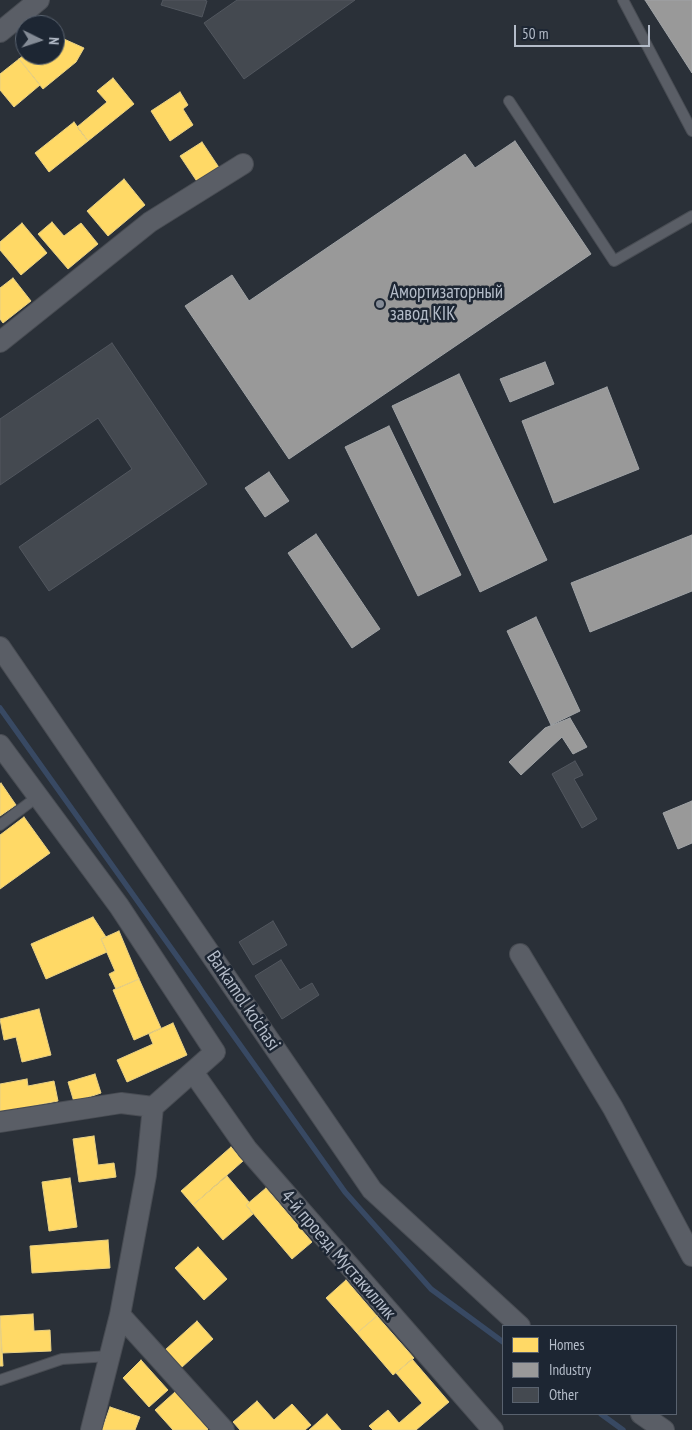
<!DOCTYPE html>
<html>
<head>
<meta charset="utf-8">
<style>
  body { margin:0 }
  #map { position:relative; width:692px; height:1430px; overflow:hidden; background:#2a3038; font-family:"PT Sans Narrow",sans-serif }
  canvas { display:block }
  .legend { position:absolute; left:502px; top:1325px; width:175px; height:90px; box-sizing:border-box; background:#1d2633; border:1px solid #59626f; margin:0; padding:6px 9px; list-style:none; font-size:15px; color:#b4bcc9 }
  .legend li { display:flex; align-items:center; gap:10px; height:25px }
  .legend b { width:25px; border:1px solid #59626f }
  .north { position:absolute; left:15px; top:15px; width:50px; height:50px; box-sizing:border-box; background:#1d2633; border:1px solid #59626f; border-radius:50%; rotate:94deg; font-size:14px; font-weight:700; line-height:20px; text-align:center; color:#b4bcc9 }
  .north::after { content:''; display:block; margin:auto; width:18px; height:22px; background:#848b96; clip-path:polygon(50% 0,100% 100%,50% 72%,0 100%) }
  .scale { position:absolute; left:514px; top:25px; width:136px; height:22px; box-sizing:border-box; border:2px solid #b4bcc9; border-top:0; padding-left:6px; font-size:15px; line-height:18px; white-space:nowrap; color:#b4bcc9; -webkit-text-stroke:4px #1d2633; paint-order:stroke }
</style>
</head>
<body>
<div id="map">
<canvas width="692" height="1430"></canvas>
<ul class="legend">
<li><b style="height:14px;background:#ffd966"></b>Homes</li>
<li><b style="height:14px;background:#999"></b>Industry</li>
<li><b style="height:14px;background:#444950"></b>Other</li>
</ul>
<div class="north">N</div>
<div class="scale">50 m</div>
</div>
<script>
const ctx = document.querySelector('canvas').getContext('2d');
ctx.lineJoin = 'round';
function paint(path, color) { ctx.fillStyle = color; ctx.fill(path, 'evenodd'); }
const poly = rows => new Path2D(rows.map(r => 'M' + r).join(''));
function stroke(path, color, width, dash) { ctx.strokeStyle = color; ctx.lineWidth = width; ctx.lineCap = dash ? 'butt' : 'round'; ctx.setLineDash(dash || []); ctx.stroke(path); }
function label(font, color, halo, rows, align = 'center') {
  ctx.font = font + ' "PT Sans Narrow",sans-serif'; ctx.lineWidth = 5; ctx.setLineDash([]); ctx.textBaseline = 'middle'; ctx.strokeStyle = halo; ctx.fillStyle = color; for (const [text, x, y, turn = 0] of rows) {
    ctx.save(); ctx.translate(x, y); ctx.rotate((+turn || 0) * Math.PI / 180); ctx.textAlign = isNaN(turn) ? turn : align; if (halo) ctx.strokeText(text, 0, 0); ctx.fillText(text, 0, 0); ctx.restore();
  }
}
const homes = poly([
  [55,35,84,48,76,62,43,89,19,59,25,54,55,55,55,35],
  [19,59,40,85,14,107,0,90,0,74,19,59],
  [113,78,134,104,88,141,77,127,107,102,97,91,113,78],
  [180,92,188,105,183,109,193,125,170,141,151,111,180,92],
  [74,122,88,141,49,172,35,153,74,122],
  [202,142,222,172,200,186,180,156,202,142],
  [124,179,145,205,108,236,87,211,124,179],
  [52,222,64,236,81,223,98,244,68,269,38,234,52,222],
  [22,223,47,253,21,275,0,250,0,242,22,223],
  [13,278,31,301,3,323,0,319,0,288,13,278],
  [1,783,16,805,0,816,0,784,1,783],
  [24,817,50,853,0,889,0,835,24,817],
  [93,917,106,937,101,939,107,952,46,979,31,944,93,917],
  [119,931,139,979,116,989,109,974,115,971,101,939,119,931],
  [139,979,161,1028,134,1040,113,990,139,979],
  [39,1009,51,1055,22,1062,16,1037,4,1040,0,1019,39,1009],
  [173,1023,187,1055,127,1082,117,1060,153,1044,149,1034,173,1023],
  [95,1074,101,1093,74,1102,68,1082,95,1074],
  [27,1079,28,1086,54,1081,58,1101,0,1113,0,1084,27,1079],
  [94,1136,98,1165,114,1163,116,1177,79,1182,73,1139,94,1136],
  [231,1147,243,1161,193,1205,181,1191,231,1147],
  [227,1176,249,1202,246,1205,253,1214,223,1240,193,1205,227,1176],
  [70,1178,77,1227,49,1231,42,1182,70,1178],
  [266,1188,312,1242,292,1259,246,1205,266,1188],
  [108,1240,110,1268,32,1273,30,1246,108,1240],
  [198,1247,227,1279,204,1300,175,1268,198,1247],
  [346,1280,377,1316,357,1333,326,1298,346,1280],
  [33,1314,34,1331,50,1330,51,1351,2,1353,0,1316,33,1314],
  [377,1316,414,1358,393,1375,357,1333,377,1316],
  [0,1319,3,1366,0,1366,0,1319],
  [197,1321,213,1339,181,1368,165,1350,197,1321],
  [412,1359,449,1402,416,1430,373,1430,369,1426,388,1410,399,1423,422,1403,396,1373,412,1359],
  [141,1360,168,1390,149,1407,123,1378,141,1360],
  [175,1392,208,1429,207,1430,173,1430,155,1410,175,1392],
  [257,1401,274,1420,292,1404,311,1425,305,1430,240,1430,233,1422,257,1401],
  [110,1407,140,1417,135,1430,102,1430,110,1407],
  [327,1414,341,1430,309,1430,327,1414]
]);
paint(homes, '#ffd966');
stroke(homes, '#e8d084', 1);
const industry = poly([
  [645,0,692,0,692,73,645,0],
  [515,141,591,254,289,459,185,306,232,275,249,301,465,154,475,168,515,141],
  [545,362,554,384,510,402,500,379,545,362],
  [459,374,547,560,480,592,392,406,459,374],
  [607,387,639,469,554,503,522,421,607,387],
  [389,426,461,575,418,596,345,447,389,426],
  [269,472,289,501,265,517,245,488,269,472],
  [316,534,380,629,352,648,288,553,316,534],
  [692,535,692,591,590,632,571,583,692,535],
  [536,617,580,711,551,725,507,631,536,617],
  [570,718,587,747,573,754,562,737,521,775,509,762,545,728,570,718],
  [692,801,692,843,678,849,663,813,692,801]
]);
paint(industry, '#999');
stroke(industry, '#a1a4a7', 1);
stroke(poly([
  [0,708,345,1192,431,1289,503,1342],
  [601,1414,623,1430]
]), '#384963', 5.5);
const building = poly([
  [163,0,204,0,207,1,202,17,161,5,163,0],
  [237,0,355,0,244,79,204,23,237,0],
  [112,343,207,484,49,591,19,547,132,469,98,418,0,485,0,419,112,343],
  [575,761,583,775,574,779,597,819,582,828,552,774,575,761],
  [273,921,287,945,253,965,239,942,273,921],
  [281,960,300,990,312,983,319,995,282,1019,255,976,281,960]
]);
paint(building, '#444950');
stroke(building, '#52575f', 1);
const lane = poly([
  [623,0,692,131],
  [509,101,614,261,692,216],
  [0,825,37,797],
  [0,1380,62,1359,110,1356]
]);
const street = poly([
  [0,32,39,0],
  [0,342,150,222,243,164],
  [0,647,372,1190,520,1326],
  [0,745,119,906,215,1052,153,1107,146,1175,120,1315,91,1430],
  [520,954,613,1108,692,1256],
  [193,1072,247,1149,493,1430],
  [0,1122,121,1103,153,1107],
  [120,1315,224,1430],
  [641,1414,664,1430]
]);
stroke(lane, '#484c53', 12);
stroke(street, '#484c53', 22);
stroke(lane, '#5a5e66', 10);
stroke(street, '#5a5e66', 20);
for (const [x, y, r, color] of [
  [380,304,5,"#848b96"]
]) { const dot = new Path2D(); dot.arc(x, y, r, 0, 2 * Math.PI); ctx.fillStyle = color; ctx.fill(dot); stroke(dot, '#1d2633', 2); }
label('19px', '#b4bcc9', '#1d2633', [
  ["Амортизаторный",390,293],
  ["завод KIK",390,315]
], 'left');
label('19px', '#b4bcc9', '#1d2633', [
  ["Barkamol ko'chasi",243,1001,56],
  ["4-й проезд Мустакиллик",338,1255,49]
]);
</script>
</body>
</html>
